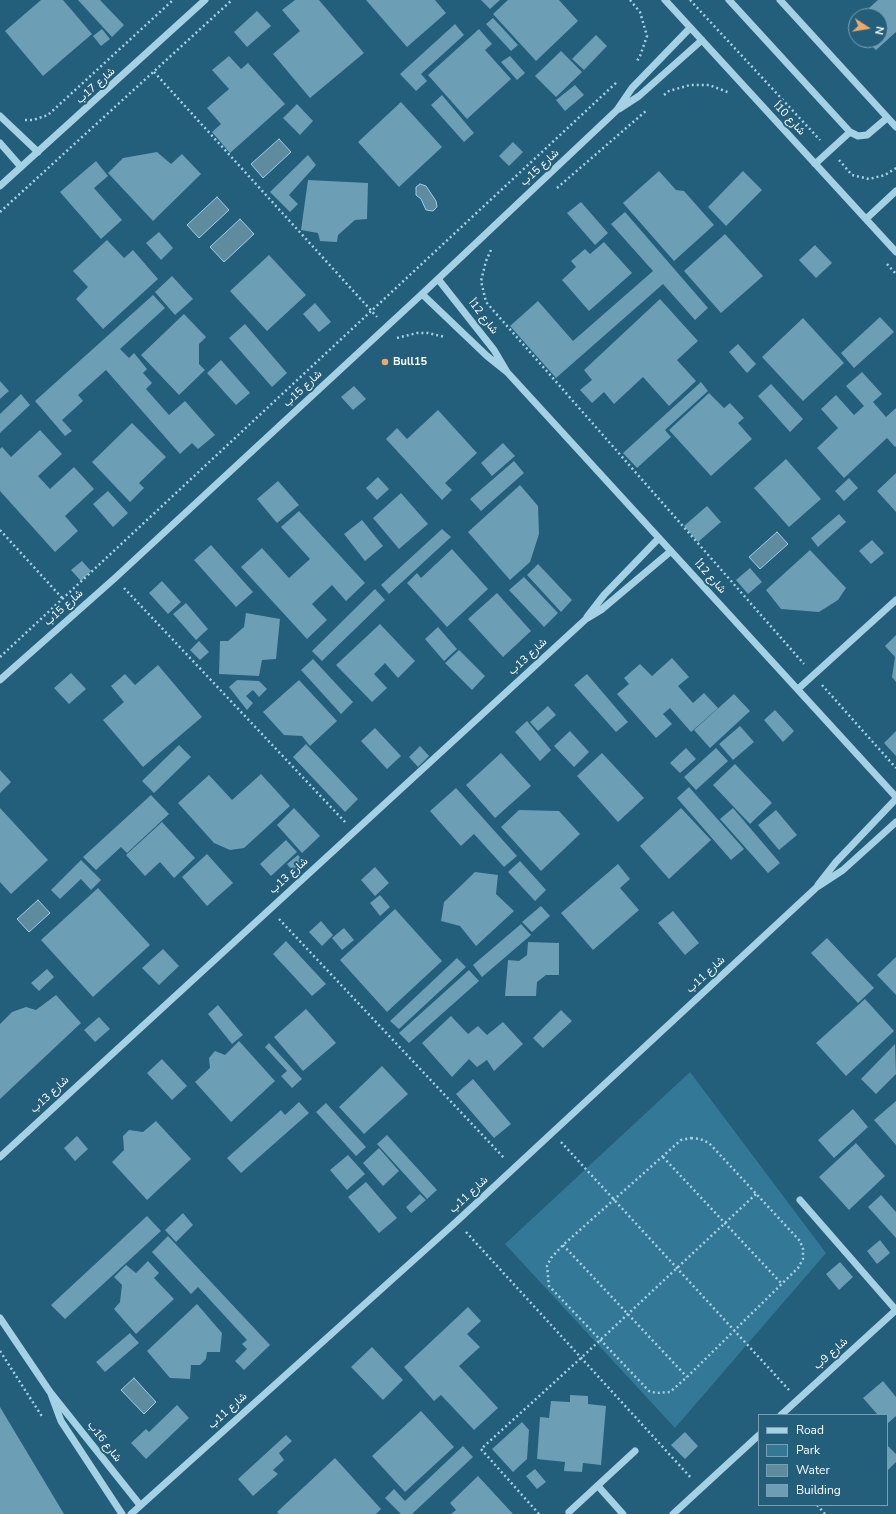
<!DOCTYPE html>
<html>
<head>
<meta charset="utf-8">
<style>
  body { margin:0 }
  #map { position:relative; width:896px; height:1514px; overflow:hidden; background:#235e7b; font-family:"Nunito Sans",sans-serif }
  canvas { display:block }
  .legend { position:absolute; left:758px; top:1414px; width:130px; height:92px; box-sizing:border-box; background:#235e7b; border:1px solid #7b9eb0; margin:0; padding:5px 7px; list-style:none; font-size:12px; color:#fff }
  .legend li { display:flex; align-items:center; gap:8px; height:20px }
  .legend b { width:20px; border:1px solid #7b9eb0 }
  .north { position:absolute; left:848px; top:8px; width:40px; height:40px; box-sizing:border-box; background:#235e7b; border:1px solid #7b9eb0; border-radius:50%; rotate:102deg; font-size:11px; font-weight:700; line-height:16px; text-align:center; color:#fff }
  .north::after { content:''; display:block; margin:auto; width:14px; height:18px; background:#f0a868; clip-path:polygon(50% 0,100% 100%,50% 72%,0 100%) }
</style>
</head>
<body>
<div id="map">
<canvas width="896" height="1514"></canvas>
<ul class="legend">
<li><b style="height:5px;background:#a5d1e5"></b>Road</li>
<li><b style="height:11px;background:#337897"></b>Park</li>
<li><b style="height:11px;background:#5f8b9f"></b>Water</li>
<li><b style="height:11px;background:#6c9eb5"></b>Building</li>
</ul>
<div class="north">N</div>
</div>
<script>
const ctx = document.querySelector('canvas').getContext('2d');
ctx.lineJoin = 'round';
function paint(path, color) { ctx.fillStyle = color; ctx.fill(path, 'evenodd'); }
const poly = rows => new Path2D(rows.map(r => 'M' + r).join(''));
function stroke(path, color, width, dash) { ctx.strokeStyle = color; ctx.lineWidth = width; ctx.lineCap = dash ? 'butt' : 'round'; ctx.setLineDash(dash || []); ctx.stroke(path); }
function label(font, color, halo, rows, align = 'center') {
  ctx.font = font + ' "Nunito Sans",Vazirmatn,sans-serif'; ctx.lineWidth = 4; ctx.setLineDash([]); ctx.textBaseline = 'middle'; ctx.strokeStyle = halo; ctx.fillStyle = color; for (const [text, x, y, turn = 0] of rows) {
    ctx.save(); ctx.translate(x, y); ctx.rotate((+turn || 0) * Math.PI / 180); ctx.textAlign = isNaN(turn) ? turn : align; if (halo) ctx.strokeText(text, 0, 0); ctx.fillText(text, 0, 0); ctx.restore();
  }
}
paint(poly([
  [690,1072,826,1253,675,1428,505,1244]
]), '#337897');
const water = poly([
  [279,139,291,152,263,178,251,164,279,139],
  [420,184,426,186,436,201,437,207,433,211,426,210,421,199,416,195,416,187,420,184],
  [217,197,229,210,199,238,187,225,217,197],
  [240,219,254,234,224,262,210,247,240,219],
  [777,532,788,544,760,569,749,557,777,532],
  [38,900,50,913,29,932,17,919,38,900],
  [134,1378,156,1402,144,1414,121,1390,134,1378]
]);
paint(water, '#5f8b9f');
stroke(water, '#99cfe6', 1);
paint(poly([
  [41,0,63,0,92,34,43,76,5,31],
  [78,0,100,0,124,25,112,37],
  [295,0,319,0,364,53,310,98,273,54,300,31,282,10],
  [366,0,435,0,446,13,407,47],
  [481,0,500,0,490,9],
  [508,0,559,0,578,21,536,61,493,14],
  [878,0,896,0,896,32,876,50,866,40,880,40,880,16,860,16],
  [257,11,271,26,247,47,234,32],
  [493,18,518,45,511,51,486,24],
  [455,24,464,35,421,74,427,81,416,91,400,74],
  [102,29,110,39,101,46,93,36],
  [479,29,492,44,485,50,511,79,467,119,428,75],
  [596,35,607,46,584,70,572,59],
  [561,51,582,72,556,97,535,76],
  [229,56,241,69,248,63,285,104,230,153,212,132,221,124,207,108,229,89,212,70],
  [510,56,525,73,517,80,501,62],
  [575,85,584,95,565,111,556,100],
  [442,95,474,133,464,142,431,105],
  [401,102,442,147,399,187,358,142],
  [297,104,313,121,300,135,283,118],
  [513,142,523,152,509,166,499,156],
  [157,152,171,164,182,154,201,174,153,221,108,173,123,158],
  [308,155,316,165,289,195,298,204,290,212,270,192],
  [96,161,108,176,94,188,122,220,101,239,60,192],
  [659,171,676,190,684,191,714,225,674,261,623,203],
  [743,171,762,190,726,226,708,207],
  [308,180,368,183,367,219,355,220,338,235,337,242,320,241,318,233,301,230],
  [581,202,608,233,595,245,567,213],
  [625,212,708,308,695,320,663,284,556,378,510,326,538,301,573,341,653,271,611,224],
  [159,232,173,248,161,260,146,243],
  [725,234,763,276,721,313,684,271],
  [107,240,124,258,133,250,158,279,103,329,76,299,88,287,73,271],
  [604,242,632,273,589,311,562,280,576,267,571,261,585,249,590,254],
  [815,245,832,263,816,278,799,260],
  [269,255,306,295,267,331,230,291],
  [172,276,193,299,175,315,155,292],
  [153,295,165,308,120,349,129,358,134,353,147,369,143,373,152,383,146,389,169,415,185,401,215,435,198,449,192,443,180,454,106,370,78,395,83,401,62,420,72,431,65,436,35,401],
  [660,299,698,341,677,360,696,381,669,406,643,377,614,404,604,392,592,403,580,390,592,380,584,370],
  [315,303,331,322,319,332,303,314],
  [184,314,206,337,199,344,199,364,205,370,179,395,141,355],
  [880,317,894,332,854,368,841,353],
  [803,318,844,363,803,401,762,357],
  [245,324,287,373,272,387,229,338],
  [738,344,756,364,747,373,729,352],
  [221,360,250,393,236,405,207,373],
  [862,372,882,394,873,402,886,417,896,408,896,446,895,447,887,438,844,478,817,448,838,428,821,409,836,395,854,415,864,406,846,386],
  [0,381,9,391,0,399],
  [701,382,708,391,665,430,671,437,637,468,623,453],
  [771,384,803,419,790,432,758,396],
  [354,386,366,399,353,410,341,397],
  [709,393,724,408,730,403,744,418,738,423,752,439,711,476,669,430],
  [21,394,30,405,0,433,0,414],
  [438,410,477,453,445,483,452,490,442,500,386,439,397,428,407,439],
  [132,423,166,457,139,483,144,488,130,502,92,462],
  [40,430,62,454,38,476,50,489,74,467,94,489,65,516,78,531,55,552,0,491,0,449,2,447,11,457],
  [503,443,515,456,492,476,481,463],
  [786,459,821,499,789,527,754,488],
  [514,461,524,473,481,511,470,499],
  [896,473,896,512,877,491],
  [378,477,389,489,377,500,366,488],
  [849,478,858,488,844,501,835,491],
  [278,481,299,505,277,523,257,499],
  [520,485,538,506,539,534,530,562,510,580,468,532],
  [108,491,128,513,113,527,93,504],
  [401,493,428,524,399,549,373,518],
  [707,506,721,522,698,542,684,526],
  [299,511,365,583,346,601,332,585,312,604,327,620,307,639,241,567,262,548,289,578,310,559,281,527],
  [839,514,846,522,818,547,811,538],
  [362,520,383,546,365,561,344,534],
  [442,529,451,537,389,594,381,585],
  [872,540,884,553,871,564,859,551],
  [211,545,253,592,236,607,194,560],
  [452,549,488,589,447,627,407,583,417,573,421,578],
  [810,550,846,588,838,600,819,612,781,609,766,590],
  [82,561,91,571,81,581,71,570],
  [538,564,572,600,561,612,527,575],
  [750,568,762,582,748,594,736,580],
  [524,577,558,613,544,627,509,590],
  [162,581,181,602,168,614,149,593],
  [375,589,385,600,322,661,312,651],
  [497,593,531,631,503,657,468,619],
  [186,603,208,629,196,640,173,614],
  [246,613,280,619,276,659,262,660,259,676,219,674,220,641,228,641,244,627],
  [380,624,415,661,398,678,385,663,374,674,387,688,372,702,336,665],
  [438,627,457,649,444,661,425,639],
  [896,635,896,682,892,677,895,657,885,646],
  [199,641,209,652,200,660,190,650],
  [459,650,485,676,472,690,445,663],
  [672,658,689,677,678,686,693,703,704,693,718,708,691,732,670,708,663,714,672,724,656,738,617,694,629,684,624,678,640,664,652,676],
  [313,659,353,702,341,714,301,670],
  [158,665,202,717,143,767,103,720,124,702,111,686,125,674,135,685],
  [71,673,86,689,69,704,54,688],
  [587,674,628,722,616,732,574,685],
  [237,680,259,681,267,689,259,697,253,690,246,696,253,703,247,710,229,687],
  [299,680,337,721,310,746,302,736,284,735,263,712],
  [734,694,750,711,710,748,694,730],
  [548,706,556,715,538,731,530,722],
  [775,710,794,731,783,742,764,720],
  [527,721,551,750,540,761,515,732],
  [740,726,754,742,733,760,719,744],
  [375,728,401,756,387,769,361,741],
  [570,731,589,752,574,767,554,746],
  [896,731,896,756,884,743],
  [306,744,358,799,345,812,293,757],
  [179,745,191,757,154,793,142,781],
  [420,746,429,756,418,767,409,757],
  [686,748,696,759,680,773,670,763],
  [716,748,728,761,696,790,684,777],
  [501,753,531,786,495,818,466,785],
  [602,753,644,798,618,822,577,776],
  [735,764,772,803,750,824,713,785],
  [0,770,11,782,0,793],
  [261,774,290,806,244,848,230,850,214,843,178,803,209,775,232,800],
  [689,787,744,849,731,860,677,798],
  [456,788,517,856,504,867,474,834,461,846,430,811],
  [151,795,169,814,127,853,121,847,96,870,83,857],
  [0,808,48,860,11,894,0,882],
  [294,808,320,836,302,853,277,825],
  [681,808,711,840,669,879,640,846],
  [733,808,780,863,768,873,720,819],
  [519,810,559,811,580,834,541,871,501,827],
  [776,810,797,835,779,850,758,825],
  [162,822,195,858,174,878,160,862,145,876,126,855],
  [286,840,297,852,271,876,260,864],
  [207,854,233,883,207,906,182,877],
  [298,855,306,864,295,874,287,864],
  [81,860,101,880,91,890,81,879,60,899,51,890],
  [520,861,546,890,535,901,508,872],
  [618,864,630,879,620,888,639,910,593,950,561,913],
  [375,867,389,883,375,896,361,880],
  [475,872,498,875,496,894,514,911,476,946,460,926,441,921,444,902],
  [98,888,150,945,93,997,41,940],
  [380,895,390,907,380,916,370,903],
  [541,906,550,916,532,932,522,922],
  [395,909,442,961,387,1012,340,960],
  [673,911,699,943,685,955,658,923],
  [321,921,333,935,322,946,309,932],
  [521,924,531,935,482,977,473,965],
  [344,928,354,940,342,950,332,938],
  [827,938,874,988,858,1003,811,953],
  [286,941,326,984,312,996,273,954],
  [528,942,559,943,559,975,546,975,537,982,536,996,505,996,508,960,519,961,527,955],
  [163,949,179,966,159,985,142,968],
  [896,957,896,995,877,975],
  [457,958,466,967,399,1029,390,1021],
  [47,969,54,977,39,991,31,983],
  [469,970,479,981,409,1043,399,1033],
  [56,995,81,1023,0,1099,0,1024,12,1012,26,1007,36,1010],
  [865,999,894,1031,846,1076,816,1043],
  [218,1005,243,1035,232,1044,208,1014],
  [306,1009,336,1043,303,1071,274,1037],
  [561,1010,572,1021,543,1048,533,1038],
  [451,1016,468,1034,478,1026,487,1035,503,1022,523,1044,494,1071,487,1060,477,1067,469,1059,452,1077,422,1043],
  [99,1017,110,1029,95,1042,84,1030],
  [239,1041,275,1081,231,1122,195,1082,210,1068,209,1058,215,1051,225,1055],
  [269,1043,302,1079,292,1088,281,1076,287,1071,265,1047],
  [895,1044,896,1074,876,1094,861,1079],
  [162,1059,187,1086,172,1100,147,1073],
  [382,1066,408,1094,364,1134,339,1107],
  [473,1079,511,1124,494,1138,456,1094],
  [896,1101,896,1145,874,1120],
  [299,1102,309,1113,241,1173,227,1158,281,1110,285,1115],
  [326,1103,366,1147,356,1156,316,1112],
  [853,1109,868,1127,834,1158,818,1140],
  [156,1121,191,1159,147,1200,112,1162,124,1150,123,1136,129,1130,143,1132],
  [387,1135,437,1190,427,1199,377,1144],
  [77,1136,88,1149,75,1161,64,1148],
  [856,1143,885,1176,849,1210,819,1177],
  [379,1148,399,1171,383,1186,363,1163],
  [348,1155,365,1174,347,1190,330,1170],
  [366,1182,397,1218,379,1233,348,1197],
  [420,1194,426,1200,411,1213,406,1207],
  [881,1195,896,1212,896,1238,868,1207],
  [183,1213,193,1225,176,1242,165,1230],
  [147,1216,161,1231,65,1319,51,1305],
  [168,1236,270,1345,244,1370,235,1361,247,1349,242,1344,247,1340,198,1287,191,1294,152,1252],
  [880,1240,890,1253,877,1264,867,1251],
  [148,1261,159,1273,154,1278,174,1299,136,1334,114,1309,120,1302,122,1285,114,1277,126,1265,136,1273],
  [840,1262,853,1277,839,1290,826,1274],
  [197,1304,222,1333,220,1352,207,1352,206,1359,200,1365,191,1365,190,1379,170,1378,147,1351],
  [468,1307,481,1321,467,1334,480,1347,459,1366,498,1408,474,1430,441,1395,434,1401,404,1367],
  [130,1333,139,1343,105,1372,96,1362],
  [372,1347,403,1380,383,1400,351,1367],
  [883,1381,896,1397,896,1416,887,1424,887,1415,878,1415,863,1398],
  [570,1395,588,1396,588,1404,606,1406,601,1465,583,1463,582,1472,564,1471,565,1462,537,1459,540,1417,549,1418,551,1401,570,1402],
  [177,1405,189,1418,146,1459,131,1443,146,1429,149,1432],
  [0,1407,64,1514,0,1514],
  [421,1411,454,1447,405,1492,372,1456],
  [522,1422,529,1430,527,1459,513,1472,492,1449],
  [685,1432,698,1446,685,1459,671,1445],
  [286,1435,292,1441,279,1453,284,1460,273,1470,278,1474,253,1496,238,1479],
  [887,1445,896,1454,896,1462,887,1471],
  [463,1446,473,1457,412,1514,401,1514,385,1498,394,1489,405,1501],
  [335,1458,381,1509,376,1514,279,1514,277,1512],
  [535,1469,546,1482,537,1489,526,1476],
  [478,1476,513,1514,451,1514,456,1510,450,1503]
]), '#6c9eb5');
stroke(poly([
  [630,0,640,12,647,36,640,56,637,61],
  [690,0,820,140],
  [154,72,377,317],
  [664,95,669,91,690,85,709,85,730,93],
  [25,120,33,120,48,115,173,0],
  [839,160,852,175,869,179,885,175,896,168],
  [557,188,647,110],
  [0,212,232,0],
  [491,250,486,261,481,281,486,302,804,664],
  [887,264,896,274],
  [397,338,417,333,428,333,445,337],
  [0,530,63,599],
  [124,588,345,822],
  [0,657,617,82],
  [822,685,896,768],
  [279,919,505,1159],
  [691,1138,700,1139,709,1143,800,1241,803,1249,803,1259,798,1268,687,1377,670,1392,656,1393,649,1391,549,1286,547,1266,551,1258,563,1245,681,1140,691,1138],
  [561,1142,789,1390],
  [663,1157,782,1284],
  [466,1232,692,1479],
  [563,1245,687,1377],
  [0,1351,43,1418],
  [817,1505,825,1514],
  [539,1514,481,1449,581,1358,756,1194]
]), '#a5d1e5', 2.5, [2, 3]);
stroke(poly([
  [665,0,896,252],
  [729,0,850,132,858,136,867,135,887,118],
  [780,0,896,127],
  [619,109,639,96,702,40],
  [0,116,38,152],
  [0,143,21,167],
  [815,164,850,132],
  [0,186,205,0],
  [866,219,896,191],
  [438,279,494,350,507,372],
  [422,294,487,356,507,372,896,797],
  [587,617,604,595,659,538],
  [0,680,115,578,422,294,617,110,632,88,690,28],
  [798,689,896,600],
  [818,885,836,862,896,799],
  [0,1157,586,619,601,610,671,551],
  [800,1200,896,1310],
  [0,1318,50,1392,140,1505],
  [51,1394,61,1421,122,1514],
  [781,1415,896,1310],
  [598,1486,623,1514],
  [569,1512,635,1451],
  [131,1514,456,1222,817,887,843,870,896,822],
  [673,1514,759,1435]
]), '#a5d1e5', 7);
for (const [x, y, r, color] of [
  [385,362,4,"#f0a868"]
]) { const dot = new Path2D(); dot.arc(x, y, r, 0, 2 * Math.PI); ctx.fillStyle = color; ctx.fill(dot); stroke(dot, '#235e7b', 1.5); }
label('11px', '#fff', '#235e7b', [
  ["شارع 17ب",96,86,-42],
  ["شارع 10أ",789,119,47],
  ["شارع 15ب",540,168,-43],
  ["شارع 12أ",483,317,52],
  ["شارع 15ب",303,389,-43],
  ["شارع 12أ",710,577,48],
  ["شارع 15ب",64,608,-42],
  ["شارع 13ب",528,657,-43],
  ["شارع 13ب",289,876,-42],
  ["شارع 11ب",706,975,-43],
  ["شارع 13ب",50,1095,-43],
  ["شارع 11ب",469,1195,-43],
  ["شارع 9ب",831,1354,-42],
  ["شارع 11ب",228,1411,-42],
  ["شارع 16ب",104,1442,52]
]);
label('bold 11px', '#fff', '#235e7b', [
  ["Bull15",393,362]
], 'left');
</script>
</body>
</html>
